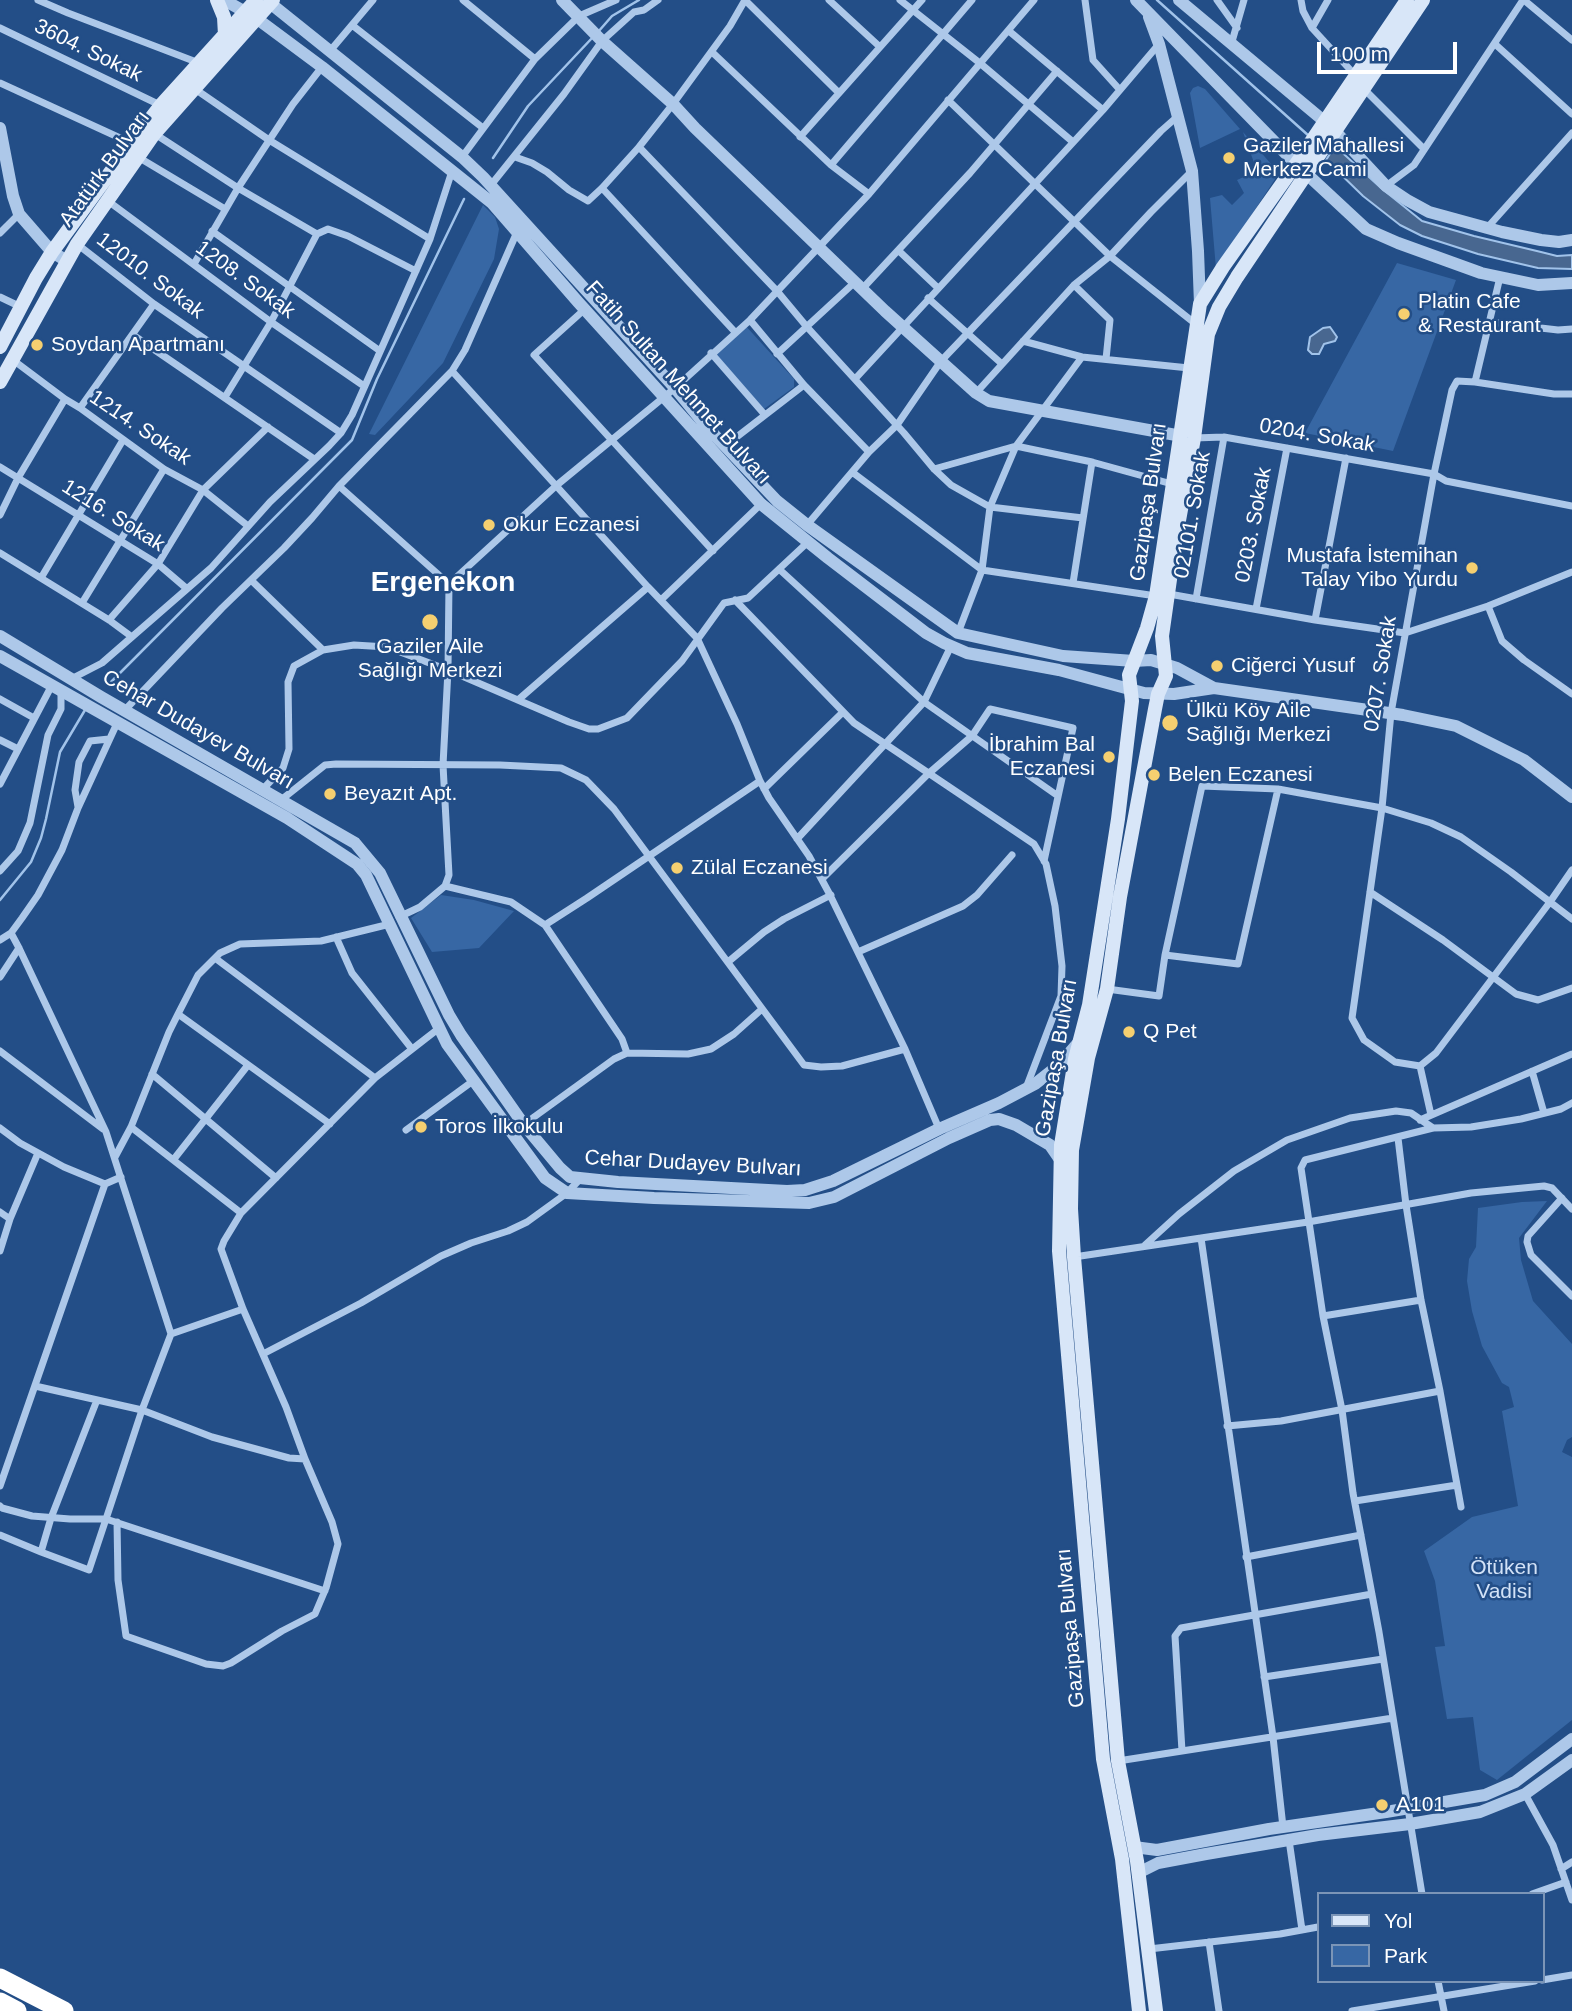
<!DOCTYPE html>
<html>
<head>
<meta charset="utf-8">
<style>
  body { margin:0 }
  #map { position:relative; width:1572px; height:2011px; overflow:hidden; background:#234e87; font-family:Arial,sans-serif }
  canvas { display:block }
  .legend { position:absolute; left:1317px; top:1892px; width:228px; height:91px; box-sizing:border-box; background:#234e87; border:2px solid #7b95b7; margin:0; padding:9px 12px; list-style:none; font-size:21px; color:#fff }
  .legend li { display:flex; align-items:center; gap:14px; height:35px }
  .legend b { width:35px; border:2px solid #7b95b7 }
  .scale { position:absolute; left:1317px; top:42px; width:140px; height:32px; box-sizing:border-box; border:4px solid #fff; border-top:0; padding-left:9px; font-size:21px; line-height:24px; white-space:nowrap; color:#fff; -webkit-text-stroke:5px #234e87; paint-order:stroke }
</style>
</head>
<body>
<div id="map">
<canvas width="1572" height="2011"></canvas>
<ul class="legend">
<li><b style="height:9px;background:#d8e6f8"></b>Yol</li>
<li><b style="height:19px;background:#3767a4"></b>Park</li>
</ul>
<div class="scale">100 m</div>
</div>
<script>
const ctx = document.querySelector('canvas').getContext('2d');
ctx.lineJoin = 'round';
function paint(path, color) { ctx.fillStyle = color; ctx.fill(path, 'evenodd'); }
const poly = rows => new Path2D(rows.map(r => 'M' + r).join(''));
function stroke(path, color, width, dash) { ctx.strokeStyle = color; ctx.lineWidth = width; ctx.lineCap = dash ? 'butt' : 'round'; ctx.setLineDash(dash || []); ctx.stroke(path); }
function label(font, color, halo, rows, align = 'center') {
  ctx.font = font + ' Arial,sans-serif'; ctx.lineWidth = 5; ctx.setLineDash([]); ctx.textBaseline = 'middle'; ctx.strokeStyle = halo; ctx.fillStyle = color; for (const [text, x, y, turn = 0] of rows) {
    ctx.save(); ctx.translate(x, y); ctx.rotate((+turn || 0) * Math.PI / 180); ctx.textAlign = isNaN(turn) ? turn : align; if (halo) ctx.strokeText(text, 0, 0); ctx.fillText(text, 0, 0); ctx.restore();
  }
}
paint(poly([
  [1198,86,1205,89,1240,129,1200,148,1190,93,1193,88],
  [1243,132,1279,173,1216,269,1210,198,1222,195,1232,205,1244,193,1237,180,1257,171],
  [483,205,495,217,499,229,494,259,443,363,375,435,369,434],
  [1397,263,1456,280,1393,451,1305,433],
  [744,324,794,379,794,387,764,409,714,352],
  [441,895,474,900,514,911,479,948,432,952,411,918],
  [1547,1201,1519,1238,1521,1260,1533,1301,1572,1344,1572,1437,1567,1440,1562,1452,1572,1457,1572,1720,1497,1780,1480,1770,1473,1717,1447,1719,1435,1647,1445,1646,1435,1581,1424,1551,1472,1517,1518,1506,1502,1411,1514,1407,1509,1387,1502,1383,1482,1346,1472,1311,1467,1281,1469,1259,1476,1247,1478,1208,1522,1202]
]), '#3767a4');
const water = poly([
  [1335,146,1381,188,1422,221,1474,236,1541,252,1557,256,1572,255,1572,269,1538,268,1478,254,1422,236,1400,225,1363,196,1326,160,1335,146],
  [1330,327,1337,337,1335,341,1324,344,1319,354,1312,354,1308,350,1310,337,1323,328,1330,327]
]);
paint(water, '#486790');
stroke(water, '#a1c3ea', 2);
stroke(poly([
  [1157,0,1309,136],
  [598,32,612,16,639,0],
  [493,158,528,106,593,37],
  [109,684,352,440,377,379,464,199],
  [0,900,31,862,41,838,46,819,60,752,85,710]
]), '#a1c3ea', 2.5);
stroke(poly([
  [38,0,68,13,199,63],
  [463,0,535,59],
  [745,0,839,93],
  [829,0,880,47],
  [900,0,981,64,1073,142],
  [1085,0,1093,60,1120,90],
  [1217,0,1237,28],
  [1301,0,1303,11,1312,28,1355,75],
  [1524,0,1572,40],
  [352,25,483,128],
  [0,28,160,105],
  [1312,28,1328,0],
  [1009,31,1103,110],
  [1495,44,1572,114],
  [1231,45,1244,0],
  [330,51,373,0],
  [712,52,831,165,869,194],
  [0,83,131,143],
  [195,89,269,140,430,239],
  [1364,89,1424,149],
  [948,100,1110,256,1197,325],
  [155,134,238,188,293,104,322,67],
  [800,137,922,0],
  [639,147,777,291,807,327,904,433,934,469,951,485,990,507,1083,518],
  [138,157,225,209],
  [462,157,535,59,579,16,616,0],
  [515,157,532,163,547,172,569,190,588,201,602,188,639,147,673,104,730,26,745,0],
  [831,165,972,0],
  [491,185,564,94,602,41,634,12,644,10,658,0],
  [1386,186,1414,165,1523,0],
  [602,188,735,332],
  [108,201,271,322,364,386],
  [1487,228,1572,133],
  [212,231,380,351],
  [0,233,19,214],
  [317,234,328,229,348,236,416,271],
  [77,244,154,304,341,433],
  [899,251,938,288],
  [194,264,238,188,317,234],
  [1074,285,1110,320,1106,359],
  [863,288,970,173,1057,71],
  [0,297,21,307],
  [928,298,1002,364],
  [585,309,534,355,713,551],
  [750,320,804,385,869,452],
  [1489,322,1558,330,1572,329],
  [133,335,314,459],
  [1023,341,1082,357,1189,368],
  [711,353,765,415],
  [777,354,855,282],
  [13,360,65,399,80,408,164,469,203,490,248,526],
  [452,371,648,587,697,638,737,724,760,781,769,798,809,856,829,893,905,1049,940,1131],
  [855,379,1103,110,1159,44],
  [1475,382,1500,277],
  [976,393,1074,285,1110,256,1151,212,1192,171],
  [1572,394,1554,394,1475,382,1457,381,1452,390,1434,474,1391,713,1382,808,1352,1018,1364,1040,1395,1062,1420,1066,1436,1053,1550,902,1572,870],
  [225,397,271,322,317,234],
  [80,408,154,304],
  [1194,438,1224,437,1434,474,1446,481,1572,506],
  [725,446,804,385],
  [0,467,158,564,186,588],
  [934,469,1016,446,1092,462,1172,484],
  [852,472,982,570,1156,596],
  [339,486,449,584],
  [0,515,18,478,65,399],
  [807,525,869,452,897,425,941,361,1161,131,1178,116],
  [0,553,109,620,132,637],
  [779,569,924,702,1058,796],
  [41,578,123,440],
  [251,580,323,650],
  [1073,583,1092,462],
  [1169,594,1315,620,1405,633,1488,606,1572,572],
  [1196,599,1224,437],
  [661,600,761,504],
  [735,600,854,723,1034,844,1046,864,1055,906,1062,966,1061,996,1026,1088],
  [82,603,164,469],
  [1488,606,1502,641,1524,660,1572,694],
  [1256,609,1287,448],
  [109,620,158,564,203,490,268,427],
  [1315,620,1346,458],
  [958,633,982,570,990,507,1016,446,1082,357],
  [71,679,102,663,211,568,270,502,329,446,341,433,352,415,430,239,452,171],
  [0,699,34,718],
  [518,700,648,587],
  [124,711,222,608,284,548,312,518,339,486,452,371,465,350,517,232],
  [0,740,18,749],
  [0,784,52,685],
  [263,789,283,768,289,749,288,682,294,666,323,650,354,645,387,647,448,670,569,722,589,729,598,729,627,718,682,661,724,603,748,598,808,542],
  [764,789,843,712],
  [281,800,325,765,336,764,500,765,561,768,586,780,614,809,804,1065,821,1067,842,1066,905,1049],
  [78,807,75,790,79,762,90,741,109,739],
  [797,839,924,702,951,646],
  [0,871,18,851,30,823,48,735,61,709,61,690],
  [822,879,928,774,972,736,990,709,1073,728,1044,861],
  [445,886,511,902,545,925,622,1039,627,1053],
  [1370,892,1443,940,1516,994,1538,1000,1572,988],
  [399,917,420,907,445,886,449,875,443,765,448,670,449,584,557,485,675,388,750,320,869,194,1034,0],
  [545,925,587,898,760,781],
  [11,933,19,948,106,1132,171,1334],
  [336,937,352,973,412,1049],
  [0,940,11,933,22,918,38,895,62,850,78,808,118,721],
  [858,952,963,906,977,895,1012,855],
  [1165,955,1238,964,1278,789],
  [215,958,375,1078],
  [728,962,764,932,784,919,831,895],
  [0,977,19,948],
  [1107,989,1159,996,1165,955,1202,786,1278,789,1382,808,1431,823,1461,837,1511,872,1572,919],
  [178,1014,330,1124],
  [0,1051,103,1129],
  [1420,1066,1431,1115],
  [1532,1071,1544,1113],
  [152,1074,276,1178],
  [1420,1120,1572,1054],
  [131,1127,241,1213],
  [0,1128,20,1143,64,1167,105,1184,121,1177],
  [406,1130,473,1081],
  [512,1133,614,1059,627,1053,688,1054,711,1049,734,1034,762,1009],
  [1398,1138,1406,1205,1421,1300,1440,1391,1461,1507],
  [115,1157,131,1127,169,1032,178,1014,198,975,220,953,240,944,321,941,390,924],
  [174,1159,248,1065],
  [1562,1198,1528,1236,1527,1242,1531,1255,1572,1296],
  [0,1212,10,1219],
  [1201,1238,1273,1737,1283,1827],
  [1145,1245,1179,1214,1234,1171,1287,1140,1350,1118,1396,1111,1411,1113,1433,1128],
  [0,1251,10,1219,38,1153],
  [1074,1257,1308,1222,1471,1193,1544,1186,1552,1188,1572,1209],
  [1323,1316,1421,1300],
  [263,1354,361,1303,441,1256,471,1243,508,1231,527,1222,567,1193,580,1179],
  [35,1386,142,1410,212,1437,289,1458,305,1459],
  [1227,1426,1281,1421,1440,1391],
  [0,1486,105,1184],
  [1355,1501,1457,1485],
  [0,1506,2,1508,32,1516,70,1519,106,1519,142,1410,171,1334,243,1309],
  [117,1522,118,1580,126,1636,206,1664,223,1666,231,1663,282,1631,315,1614,326,1588,338,1544,332,1522,305,1459,286,1407,243,1309,221,1249,224,1241,241,1213,375,1078,438,1029],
  [0,1535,41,1552,89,1570,106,1519,325,1591],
  [41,1552,51,1518,97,1400],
  [1246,1557,1361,1535],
  [1264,1677,1383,1659],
  [1182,1751,1175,1636,1181,1628,1372,1594],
  [1118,1761,1393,1718],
  [1525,1794,1553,1845,1572,1900],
  [1289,1840,1302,1930],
  [1561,1869,1572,1862],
  [1422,1894,1379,1632,1353,1493,1342,1410,1323,1316,1301,1168,1305,1160,1433,1128,1471,1127,1521,1119,1561,1109,1572,1103],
  [1532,1894,1566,1882],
  [1209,1942,1219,2011],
  [1149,1949,1280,1934,1318,1927],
  [1542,1980,1572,1975],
  [1438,1981,1444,2011],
  [1352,2011,1535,1981]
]), '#adc8e9', 7);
stroke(poly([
  [224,0,256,18,322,67,492,203,578,302,761,504,828,558,926,633,944,643,967,653,1059,670,1144,693,1174,694,1214,688,1403,715,1456,726,1524,760,1572,797],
  [263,0,270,3,462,157,483,177,675,388,706,426,777,501,807,525,958,633,1063,656,1134,661,1151,660,1177,668,1214,688],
  [562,0,602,41,673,104,695,128,885,311,976,393,989,401,1187,437],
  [1136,0,1296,164,1366,229,1398,243,1481,273,1538,285,1572,283],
  [1179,0,1324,121],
  [1149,17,1159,44,1192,171,1198,251,1200,304],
  [0,128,13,196,19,214,52,252,67,261],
  [1335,131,1386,186,1407,200,1429,212,1502,232,1541,240,1559,242,1572,240],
  [0,636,101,697,355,843,380,873,449,1015,461,1035,524,1125,560,1168,570,1177,618,1182,787,1191,805,1190,833,1181,939,1129,999,1103,1035,1084,1059,1065,1079,1042],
  [0,656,287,818,357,864,366,875,447,1044,545,1178,567,1193,654,1198,809,1203,834,1197,949,1138,990,1120,999,1119,1016,1125,1050,1145,1061,1161],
  [1134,1847,1157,1850,1269,1829,1386,1812,1485,1795,1515,1782,1572,1739],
  [1138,1873,1158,1863,1206,1854,1318,1835,1410,1824,1480,1812,1525,1794,1572,1760]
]), '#adc8e9', 12);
stroke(poly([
  [217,0,224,17,225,35],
  [0,347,36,278,52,252,131,144,161,105,256,0],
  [0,382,77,244,138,157,154,134,273,0],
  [1139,2011,1122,1859,1103,1759,1059,1251,1061,1145,1075,1059,1089,1005,1118,819,1132,701,1129,675,1147,628,1156,596,1200,304,1223,267,1296,164,1407,0],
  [1156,2011,1137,1861,1118,1761,1074,1257,1071,1209,1072,1150,1088,1058,1107,989,1120,897,1155,709,1158,694,1166,676,1162,636,1176,537,1194,438,1208,334,1219,307,1237,277,1423,0]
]), '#d8e6f8', 14);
stroke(poly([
  [0,1978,64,2011],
  [0,2002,17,2011]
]), '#fff', 19);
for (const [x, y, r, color] of [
  [1229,158,7,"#f5cf70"],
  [1404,314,7,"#f5cf70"],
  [37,345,7,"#f5cf70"],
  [489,525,7,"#f5cf70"],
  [1472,568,7,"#f5cf70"],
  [430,622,9,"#f5cf70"],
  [1217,666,7,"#f5cf70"],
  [1170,723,9,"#f5cf70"],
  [1109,757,7,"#f5cf70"],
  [1154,775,7,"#f5cf70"],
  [330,794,7,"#f5cf70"],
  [677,868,7,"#f5cf70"],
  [1129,1032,7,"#f5cf70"],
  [421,1127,7,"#f5cf70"],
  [1382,1805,7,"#f5cf70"]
]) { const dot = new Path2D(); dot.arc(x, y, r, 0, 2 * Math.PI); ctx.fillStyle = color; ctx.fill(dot); stroke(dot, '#234e87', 2.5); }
label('21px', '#fff', '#234e87', [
  ["3604. Sokak",88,51,26],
  ["Atatürk Bulvarı",105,169,-54],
  ["12010. Sokak",150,276,37],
  ["1208. Sokak",245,280,36],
  ["Fatih Sultan Mehmet Bulvarı",678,383,48],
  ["1214. Sokak",140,428,34],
  ["0204. Sokak",1317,436,10],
  ["Gazipaşa Bulvarı",1149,502,-82],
  ["02101. Sokak",1193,515,-80],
  ["1216. Sokak",113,516,32],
  ["0203. Sokak",1254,525,-79],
  ["0207. Sokak",1381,674,-81],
  ["Cehar Dudayev Bulvarı",198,730,30],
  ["Gazipaşa Bulvarı",1057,1058,-80],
  ["Cehar Dudayev Bulvarı",693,1164,3],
  ["Gazipaşa Bulvarı",1071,1628,-95]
]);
label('21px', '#fff', '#234e87', [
  ["Gaziler Mahallesi",1243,146],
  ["Merkez Cami",1243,170],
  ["Platin Cafe",1418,302],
  ["& Restaurant",1418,326],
  ["Soydan Apartmanı",51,345],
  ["Okur Eczanesi",503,525],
  ["Mustafa İstemihan",1458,556,"right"],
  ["Talay Yibo Yurdu",1458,580,"right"],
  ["Gaziler Aile",430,647,"center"],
  ["Sağlığı Merkezi",430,671,"center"],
  ["Ciğerci Yusuf",1231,666],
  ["Ülkü Köy Aile",1186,711],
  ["Sağlığı Merkezi",1186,735],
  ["İbrahim Bal",1095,745,"right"],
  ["Eczanesi",1095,769,"right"],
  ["Belen Eczanesi",1168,775],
  ["Beyazıt Apt.",344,794],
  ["Zülal Eczanesi",691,868],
  ["Q Pet",1143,1032],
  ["Toros İlkokulu",435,1127],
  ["A101",1396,1805]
], 'left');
label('21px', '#d2e2f7', '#234e87', [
  ["Ötüken",1504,1568],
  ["Vadisi",1504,1592]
]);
label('bold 28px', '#fff', '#234e87', [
  ["Ergenekon",443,583]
]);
</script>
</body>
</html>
